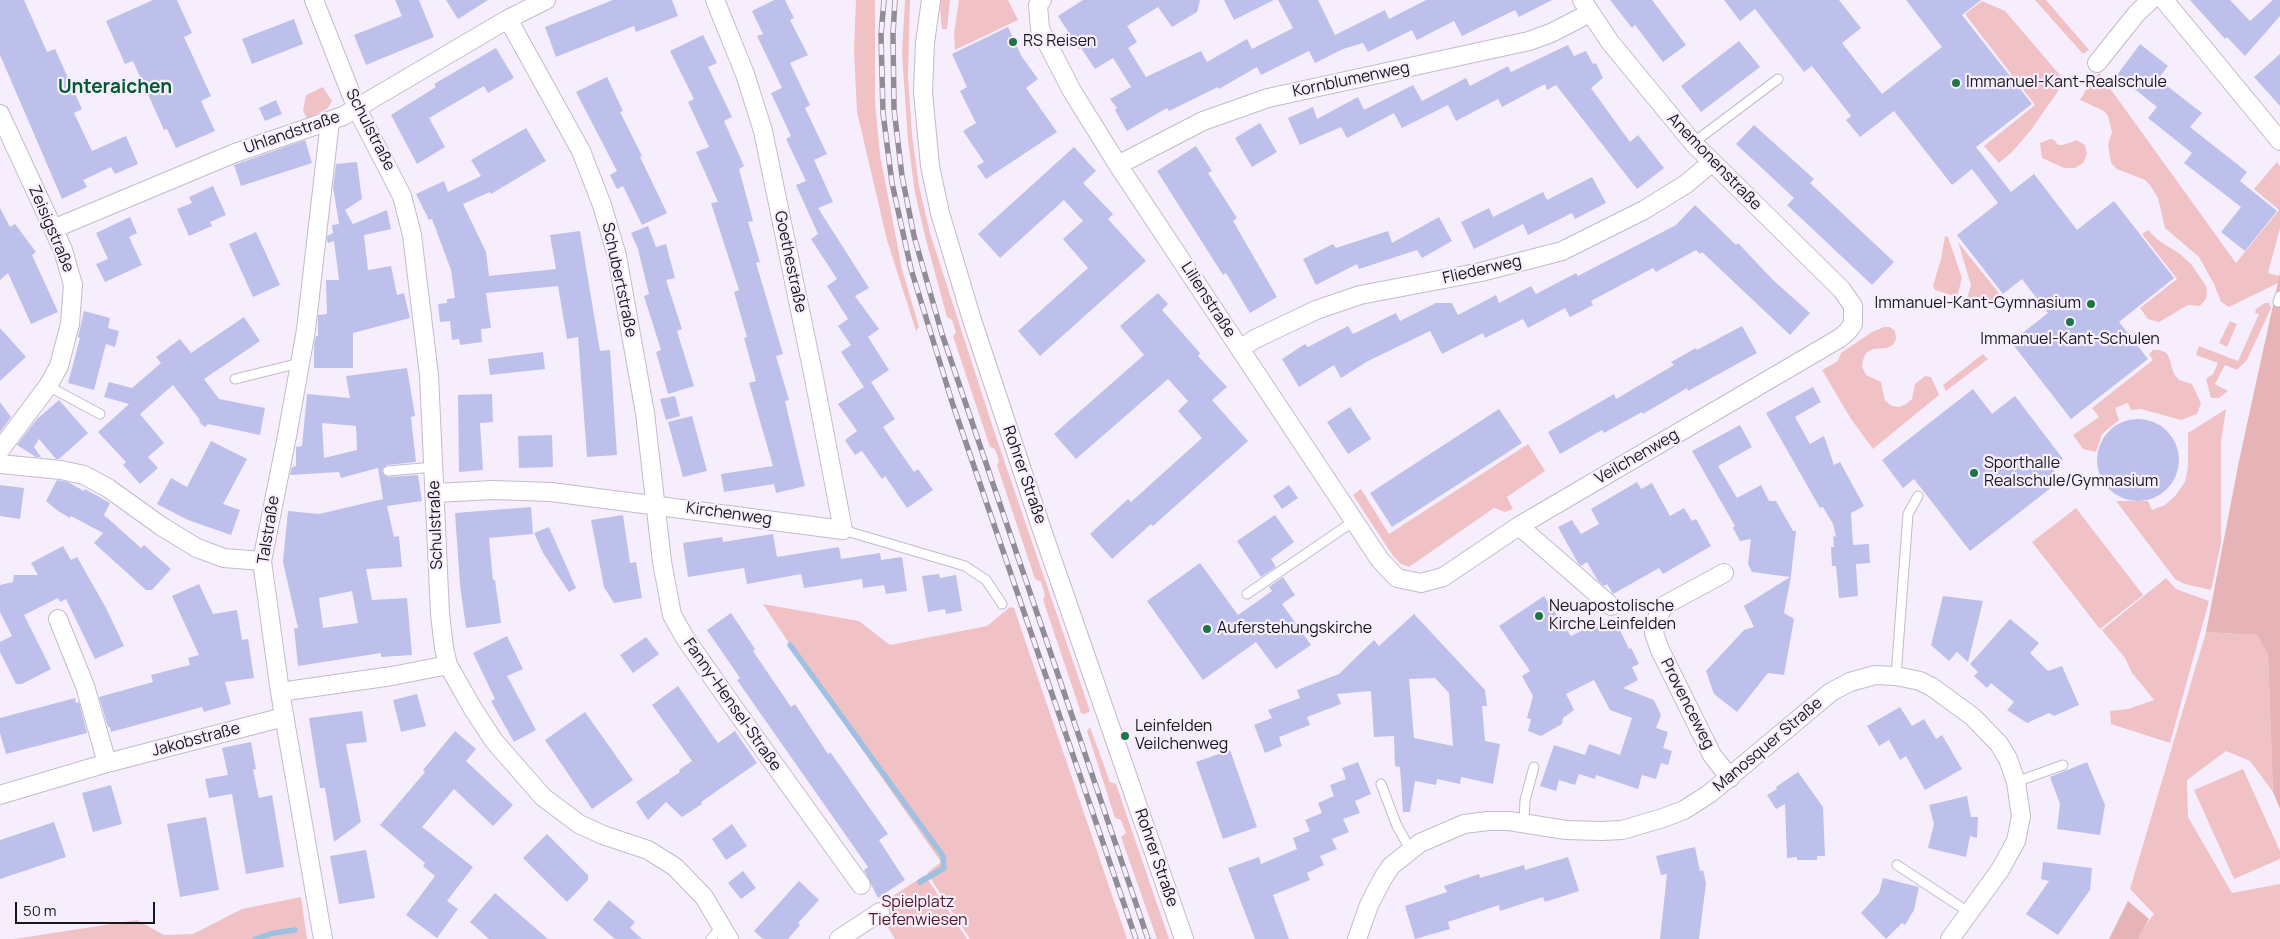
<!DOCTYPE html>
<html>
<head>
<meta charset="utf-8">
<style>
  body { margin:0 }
  #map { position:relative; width:2280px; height:939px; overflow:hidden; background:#f7eefd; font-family:Manrope,sans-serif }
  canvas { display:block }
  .scale { position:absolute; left:15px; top:902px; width:140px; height:22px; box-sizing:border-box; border:2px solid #19161b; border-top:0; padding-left:6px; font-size:15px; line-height:18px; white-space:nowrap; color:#19161b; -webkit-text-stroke:4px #f7eefd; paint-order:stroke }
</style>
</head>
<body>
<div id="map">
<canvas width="2280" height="939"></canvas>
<div class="scale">50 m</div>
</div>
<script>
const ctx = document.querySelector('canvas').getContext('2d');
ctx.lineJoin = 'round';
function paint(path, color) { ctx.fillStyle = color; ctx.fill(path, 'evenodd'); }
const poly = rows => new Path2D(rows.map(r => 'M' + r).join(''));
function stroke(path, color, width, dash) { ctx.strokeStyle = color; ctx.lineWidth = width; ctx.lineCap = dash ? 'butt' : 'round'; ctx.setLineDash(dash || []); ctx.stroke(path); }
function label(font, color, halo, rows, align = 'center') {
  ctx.font = font + ' Manrope,sans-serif'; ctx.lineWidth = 4.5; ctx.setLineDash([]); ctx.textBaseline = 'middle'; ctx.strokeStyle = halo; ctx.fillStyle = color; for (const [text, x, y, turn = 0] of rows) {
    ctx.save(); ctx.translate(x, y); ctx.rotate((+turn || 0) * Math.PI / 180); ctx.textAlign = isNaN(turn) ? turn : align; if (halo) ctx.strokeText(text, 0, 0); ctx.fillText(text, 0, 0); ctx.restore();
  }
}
paint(poly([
  [856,0,875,0,875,102,880,155,902,269,919,327,916,331,887,240,857,112,854,50],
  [905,0,910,0,908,76,912,135,919,186,930,233,994,431,1090,711,1085,714,1081,713,1043,600,1045,595,1041,582,1035,579,997,465,999,461,995,449,990,447,953,336,956,332,952,320,947,317,926,240,915,193,908,141,902,53],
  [941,0,950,0,947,29,942,29,940,8],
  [959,0,1008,0,1018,20,955,50,954,33],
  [2035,0,2046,0,2089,50,2083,54],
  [1982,1,2005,11,2065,81,2031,130,2012,152,1999,163,1984,146,2035,105,1965,14],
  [2099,73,2236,263,2279,210,2254,189,2277,162,2280,166,2280,228,2268,273,2280,276,2280,282,2229,307,2221,302,2214,284,2199,257,2165,228,2158,198,2150,185,2145,180,2117,169,2111,163,2108,145,2112,132,2108,116,2104,111,2080,100,2090,83],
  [323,87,332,101,327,109,307,119,303,110,306,95],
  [2050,139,2054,140,2058,145,2063,145,2077,140,2085,145,2087,154,2083,163,2075,168,2064,168,2042,158,2040,143],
  [2148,230,2158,240,2180,254,2191,264,2206,286,2207,293,2206,299,2200,306,2188,305,2159,322,2148,319,2140,308,2177,279,2142,234],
  [1945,236,1948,237,1962,278,1957,297,1935,290,1933,286,1941,259],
  [1958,242,2002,297,1989,302,1983,300,1966,301,1971,285],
  [2265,303,2269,303,2271,308,2247,360,2237,370,2225,365,2215,384,2228,391,2219,398,2211,398,2206,379,2213,374,2218,363,2196,355,2199,346,2238,361,2259,314,2255,313,2256,309],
  [2230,321,2237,324,2227,347,2219,343],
  [1884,327,1890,327,1895,331,1896,339,1893,345,1887,348,1873,349,1866,353,1863,360,1862,367,1866,375,1881,382,1885,401,1892,406,1899,407,1906,404,1912,399,1915,384,1925,376,1931,377,1939,395,1873,449,1851,419,1822,370,1838,361,1841,353,1872,332],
  [2153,350,2159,350,2165,352,2168,355,2174,374,2179,380,2192,384,2201,403,2197,414,2181,420,2141,409,2131,410,2128,403,2115,408,2119,420,2102,434,2096,452,2083,449,2073,435,2099,417,2092,408,2153,360,2149,354],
  [1983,354,1988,359,1946,391,1943,385],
  [2226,409,2221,442,2221,543,2211,590,2185,584,2175,579,2116,501,2148,501,2152,510,2165,505,2176,495,2185,482,2188,467,2188,433],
  [1528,444,1545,471,1507,497,1513,509,1505,512,1494,508,1409,567,1401,564,1393,556,1353,495,1361,489,1389,534],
  [2076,508,2143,595,2100,629,2032,542],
  [2166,578,2176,589,2209,601,2170,743,2111,724,2110,711,2128,709,2154,700,2132,673,2125,658,2102,630],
  [763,604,859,621,890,645,987,626,1010,607,1014,608,1127,939,970,939,927,873,941,862,814,681],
  [2206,632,2257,635,2268,655,2273,792,2250,761,2226,751,2187,780,2188,817,2232,893,2280,884,2280,939,2138,939,2138,935,2154,914,2130,889],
  [1090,727,1110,782,1116,784,1169,939,1157,939,1121,837,1126,833,1121,820,1115,818,1087,731],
  [2243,769,2280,851,2280,859,2234,879,2194,790],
  [925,875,967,939,895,939,884,921,879,905],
  [301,897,307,939,14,939,137,920,164,935,193,934,242,909]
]), '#f0c2c5');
paint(poly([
  [2280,273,2280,809,2273,792,2268,655,2257,635,2206,632,2239,461],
  [2128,901,2149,919,2139,935,2139,939,2109,939]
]), '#e6b3b6');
stroke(poly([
  [790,645,943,856,944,868,920,882],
  [255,939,274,933,295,930]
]), '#9ec0e1', 5.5);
paint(poly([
  [0,0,24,0,47,52,55,49,82,109,74,113,92,151,126,136,138,164,115,174,111,167,83,180,87,187,62,199,0,55],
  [153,0,177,0,192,33,184,37,211,96,201,101,215,131,176,148,167,129,164,130,133,61,125,64,106,21],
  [395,0,419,0,434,37,366,65,354,35,402,16],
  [446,0,488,0,458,19],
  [613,0,672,0,678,16,636,32,634,26,556,57,545,27],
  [774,0,785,0,794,18,790,20,808,55,790,63,810,105,805,108,827,154,814,160,833,202,818,208,869,288,855,296,879,329,868,337,889,370,871,382,895,419,883,427,914,472,918,469,933,490,907,508,885,476,882,479,862,451,855,455,845,440,857,431,838,404,864,387,841,352,851,345,838,326,848,319,827,286,837,279,811,239,818,234,796,185,806,181,786,139,791,136,771,93,782,88,757,36,763,34,752,11],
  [1083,0,1200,0,1197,12,1172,27,1158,7,1127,26,1137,42,1128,48,1146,77,1201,51,1207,62,1247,39,1252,49,1293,28,1278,0,1318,0,1335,35,1385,10,1389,19,1426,0,1552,0,1519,17,1515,10,1462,36,1454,21,1417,40,1412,30,1368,52,1363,43,1343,49,1315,63,1309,51,1261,75,1257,67,1219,89,1218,87,1169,111,1167,108,1127,131,1115,110,1117,108,1110,99,1131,87,1113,58,1095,69,1081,48,1079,49,1058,16],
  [1224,0,1274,0,1234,20],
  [1610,0,1652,0,1686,45,1663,62,1635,25,1632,28],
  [1724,0,1839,0,1861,28,1842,43,1882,94,1942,47,1906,0,1981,0,1962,15,2032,104,1976,147,2011,192,2034,174,2077,230,2114,201,2174,278,2119,322,2148,359,2071,419,2011,342,2048,313,2022,279,2003,294,1957,235,1998,203,1972,169,1952,185,1894,111,1860,137,1846,120,1851,116,1812,66,1804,72,1755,9,1740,21],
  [2190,0,2230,0,2250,21,2273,0,2280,0,2280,16,2245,56,2227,37,2225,39],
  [294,19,303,44,252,64,242,39],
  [1008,27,1022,57,1038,79,1026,88,1057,132,986,179,977,166,984,162,963,131,976,123,960,91,967,87,952,54],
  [703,35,717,63,708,67,732,117,724,121,744,166,739,169,753,221,748,222,760,262,756,263,783,354,776,356,789,400,785,401,805,486,776,493,774,484,724,492,721,474,773,466,749,383,756,381,744,338,747,337,734,292,739,290,711,203,718,202,696,152,709,147,688,102,694,99,670,51],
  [1739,41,1760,67,1701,112,1681,86],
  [2140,44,2168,66,2158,79,2202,113,2190,127,2247,172,2240,181,2277,211,2245,251,2221,232,2241,207,2184,163,2192,153,2148,118,2157,107,2117,75],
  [1568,45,1574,56,1586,51,1593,64,1596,63,1603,78,1591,88,1630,142,1638,135,1664,168,1637,189,1556,85,1547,90,1545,84,1502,107,1498,99,1456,121,1448,105,1402,128,1394,113,1347,138,1341,127,1300,145,1288,118,1313,107,1317,119,1358,97,1364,110,1413,85,1422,101,1466,78,1470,86,1508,66,1511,72],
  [496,48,514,78,488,93,484,86,429,118,445,147,417,164,391,115,436,87,434,84],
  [2280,54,2280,106,2254,77],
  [607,77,623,111,620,112,642,156,640,157,667,213,642,225,623,186,617,189,610,175,617,171,576,92],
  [276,100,282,114,265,121,259,108],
  [1260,123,1277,152,1252,167,1235,138],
  [1754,125,1814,179,1810,183,1894,262,1872,285,1787,205,1794,198,1736,144],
  [526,128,546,161,491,194,490,192,463,204,486,252,489,276,556,269,550,235,580,231,600,351,610,350,617,455,587,457,578,337,567,339,558,286,486,293,491,328,481,329,482,342,460,345,459,339,452,340,450,321,440,322,438,304,447,303,447,299,455,298,451,270,432,219,429,220,416,194,444,181,448,192,481,176,471,160],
  [305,140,312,163,241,186,234,165],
  [1196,146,1212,171,1208,173,1237,218,1233,221,1277,297,1250,313,1226,273,1223,275,1157,171],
  [1074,147,1096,171,1083,183,1113,214,1108,219,1146,261,1040,356,1018,331,1088,268,1063,239,1083,221,1064,200,1000,258,978,234],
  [357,162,362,199,345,210,353,224,387,210,391,229,364,235,368,270,391,266,397,295,404,293,410,318,353,333,353,368,314,368,314,344,316,336,318,336,318,315,327,314,326,280,339,280,334,241,328,243,327,240,327,236,333,233,332,225,339,224,333,187,336,164],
  [1592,177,1606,203,1575,219,1572,213,1528,235,1523,224,1474,249,1461,222,1489,208,1493,217,1543,192,1547,200],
  [213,186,226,215,210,222,212,226,189,236,177,209,192,203,189,197],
  [1695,205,1736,245,1738,243,1773,280,1810,313,1790,335,1702,252,1700,254,1696,250,1656,272,1653,268,1591,301,1593,305,1570,317,1565,308,1528,328,1523,319,1485,338,1483,333,1442,354,1430,331,1368,361,1341,378,1334,365,1299,387,1282,359,1305,344,1308,347,1348,326,1353,334,1396,313,1400,321,1436,303,1452,303,1458,315,1496,295,1499,303,1531,286,1536,294,1576,273,1578,276,1676,225],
  [0,208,10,227,15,224,36,252,32,255,58,312,31,324,8,273,0,280],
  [130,217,137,233,129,237,142,265,105,282,96,264,108,259,96,233],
  [1439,217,1452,241,1422,258,1417,250,1359,269,1357,264,1316,285,1303,259,1333,244,1336,248,1388,231,1392,243],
  [648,226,656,247,666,244,675,278,666,280,682,329,677,331,694,386,668,394,656,352,661,350,644,296,649,294,638,249,631,233],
  [256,232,280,285,253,297,229,244],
  [1158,293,1168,304,1162,310,1200,353,1198,356,1227,387,1212,400,1248,441,1153,526,1151,524,1112,559,1090,534,1128,499,1131,502,1202,438,1178,411,1188,401,1168,379,1076,459,1054,434,1144,355,1120,326],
  [84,311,110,318,108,328,119,331,115,347,106,344,94,390,68,383,80,338,78,337],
  [244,317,260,341,204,379,219,399,265,408,260,435,208,424,205,427,199,422,200,420,173,385,140,414,164,443,148,457,158,468,140,484,123,465,126,462,98,432,129,404,104,397,109,382,132,388,161,363,156,357,180,339,191,353],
  [1742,326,1757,353,1688,391,1687,388,1643,414,1642,412,1604,433,1602,430,1560,454,1548,432,1614,394,1616,399,1674,365,1671,362,1696,348,1697,350],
  [0,328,26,357,0,381],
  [543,352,545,369,490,375,488,359],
  [407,368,415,416,411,417,416,462,387,465,383,468,382,472,388,477,418,475,422,501,387,506,394,537,399,536,402,567,366,569,372,600,407,598,412,655,381,657,381,653,298,666,294,628,298,628,283,562,288,511,319,514,383,499,378,468,341,478,339,472,290,475,292,467,296,466,296,447,302,446,307,394,350,398,346,376],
  [322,423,356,426,357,450,324,458],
  [352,591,358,623,323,628,319,598],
  [1813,387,1821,402,1795,417,1810,444,1824,436,1834,465,1840,462,1864,506,1851,513,1853,545,1869,544,1870,563,1856,564,1858,596,1839,598,1836,566,1832,566,1831,547,1834,547,1833,536,1836,537,1833,524,1823,507,1820,508,1766,413],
  [1973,389,1992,414,2015,396,2063,459,2052,468,2061,480,1970,551,1914,479,1903,488,1882,460],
  [492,394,493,422,480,423,483,470,459,472,458,395],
  [675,396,680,416,666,420,660,399],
  [59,400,88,433,59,459,56,459,39,439,34,447,41,457,36,457,17,445,37,419],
  [0,402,11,417,0,432],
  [1350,407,1371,439,1348,454,1327,422],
  [1499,409,1522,443,1392,527,1370,493],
  [692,416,707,471,683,477,668,422],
  '2097 460a41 41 0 1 1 82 0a41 41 0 1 1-82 0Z',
  [1740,425,1752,447,1718,466,1737,498,1761,485,1769,501,1776,501,1793,531,1796,531,1791,576,1784,613,1794,619,1784,675,1768,673,1737,712,1714,694,1706,671,1744,630,1754,627,1744,606,1790,577,1752,572,1748,564,1751,539,1740,541,1733,528,1735,526,1692,451],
  [552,435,553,467,519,468,518,436],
  [211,441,247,459,223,504,240,510,231,535,188,520,157,504,171,478,187,487],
  [57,480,68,482,84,491,85,489,110,503,104,515,141,548,144,545,171,569,152,590,146,590,94,543,103,533,71,516,70,518,58,511,46,501],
  [1637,482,1641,489,1652,483,1670,516,1684,508,1692,521,1696,519,1711,546,1663,574,1659,568,1613,594,1607,584,1604,586,1598,581,1587,562,1581,566,1578,563,1558,527,1572,520,1581,534,1599,524,1591,509],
  [0,485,24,488,20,519,0,516],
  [1289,485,1298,498,1282,509,1273,496],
  [531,507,533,534,489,538,493,580,495,580,501,623,466,628,460,585,455,513],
  [623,515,630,563,636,562,642,598,614,603,604,587,591,520],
  [1275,515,1294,542,1271,559,1276,567,1261,577,1237,541],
  [549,527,576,588,569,592,543,553,534,533],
  [773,534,777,557,839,547,841,559,880,553,881,560,902,557,907,591,886,594,884,585,863,588,862,579,804,588,801,574,747,584,744,568,688,577,683,543,722,537,723,542],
  [63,546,71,560,77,557,106,608,124,646,95,659,66,599,60,602,58,598,24,615,51,669,22,684,16,684,0,652,0,642,12,636,0,612,0,585,13,582,14,575,38,575,31,563],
  [1200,563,1238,615,1272,591,1269,587,1283,577,1295,595,1282,604,1311,645,1276,669,1256,642,1203,680,1147,601],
  [939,574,940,578,956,575,962,611,946,614,945,609,928,612,922,576],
  [199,584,213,614,237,610,242,640,248,639,254,678,225,682,231,704,204,712,202,707,111,732,110,727,108,727,99,697,153,682,151,675,190,665,188,658,199,655,172,596],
  [1544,596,1571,636,1595,624,1597,627,1609,621,1614,631,1619,628,1629,649,1631,648,1639,664,1632,667,1638,680,1623,688,1654,700,1661,715,1656,728,1668,732,1663,748,1672,751,1668,765,1661,763,1656,779,1642,775,1638,789,1596,775,1595,779,1579,774,1575,785,1559,780,1556,791,1540,786,1554,745,1585,755,1589,744,1620,755,1632,718,1610,710,1594,680,1566,694,1574,710,1563,718,1562,724,1541,736,1528,731,1531,719,1527,718,1533,696,1522,676,1530,671,1499,626],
  [1943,596,1983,601,1968,662,1957,652,1949,661,1931,645],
  [731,613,755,649,753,651,791,707,795,704,828,754,831,753,888,834,879,840,905,880,878,898,864,870,868,867,737,680,740,678,707,630],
  [1414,614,1485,690,1487,706,1482,706,1485,741,1500,744,1493,784,1461,777,1460,784,1437,779,1436,785,1415,781,1410,812,1403,812,1400,767,1395,766,1394,736,1374,737,1371,691,1337,694,1341,704,1307,717,1310,725,1279,737,1282,746,1265,753,1254,725,1272,718,1268,710,1300,698,1297,690,1339,674,1374,640,1379,646],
  [1435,678,1449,693,1453,746,1414,738,1409,679],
  [2010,619,2039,643,2030,653,2048,671,2062,666,2079,705,2054,716,2049,713,2027,723,2007,710,2014,702,1991,683,1987,688,1974,676,1978,672,1970,664],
  [507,636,523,669,507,676,536,730,514,742,491,701,495,699,473,653],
  [646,637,659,654,633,673,620,655],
  [678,686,718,743,735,731,757,763,701,802,702,804,682,817,666,802,648,820,636,802,680,772,679,770,692,761,652,705],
  [417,694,426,726,401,732,393,700],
  [75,698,76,703,79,702,87,733,6,754,0,733,0,718],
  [1900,707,1912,726,1924,719,1936,739,1942,735,1962,769,1925,790,1906,756,1900,760,1889,740,1879,746,1867,726],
  [362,711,367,742,346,744,361,822,334,842,325,788,320,788,309,718],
  [585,712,633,780,592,809,545,740],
  [455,731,476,749,466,761,513,805,493,826,454,789,422,827,473,867,447,901,458,909,437,938,406,915,435,876,423,866,425,863,380,825,425,772,423,770],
  [251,742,256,769,253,770,259,798,272,795,284,867,246,874,232,794,209,798,205,779,228,775,222,748],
  [1230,750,1257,827,1223,839,1196,762],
  [1358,762,1371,794,1355,801,1360,813,1343,819,1349,832,1332,839,1337,849,1320,856,1324,865,1307,873,1310,880,1273,895,1289,939,1255,939,1228,868,1259,857,1261,864,1297,849,1293,838,1310,831,1305,820,1322,813,1318,803,1334,796,1330,785,1346,779,1342,768],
  [2087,762,2105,805,2100,835,2057,829,2060,804,2050,777],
  [1798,772,1823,807,1825,856,1817,856,1817,860,1797,860,1797,857,1787,858,1785,804,1776,809,1767,795,1777,789,1776,787],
  [111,785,122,824,93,832,82,793],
  [1967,796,1971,817,1978,817,1977,838,1970,836,1966,857,1928,848,1934,824,1929,805],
  [206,817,219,890,180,897,167,824],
  [54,822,66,857,0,879,0,840],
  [732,824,747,846,726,860,712,839],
  [547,834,588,875,588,880,567,902,523,858],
  [1695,847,1700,871,1703,870,1706,883,1699,939,1660,939,1667,874,1661,875,1656,856],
  [366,850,375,898,339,904,330,856],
  [1568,857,1579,891,1545,902,1543,897,1500,911,1499,905,1448,922,1450,929,1415,939,1405,906,1447,892,1444,886,1479,874,1480,878,1524,865,1525,870],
  [2043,862,2092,868,2090,890,2058,935,2026,914,2049,881,2041,879],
  [743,871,756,888,741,899,728,883],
  [1883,878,1919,887,1914,910,1905,925,1902,923,1886,939,1861,913,1879,893],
  [799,881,819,900,798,923,800,925,788,939,763,939,754,931],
  [495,893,548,939,489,939,470,922],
  [609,900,635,922,630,928,642,939,615,939,593,920]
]), '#bcc0eb');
const lane = poly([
  [1693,143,1778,79],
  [2278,302,2280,296],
  [235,379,300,363],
  [48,386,100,414],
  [388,471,434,467],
  [843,530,965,566,986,580,1002,604],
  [1247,594,1354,521],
  [1896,676,1908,514,1918,496],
  [2016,782,2063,765],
  [1381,784,1397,826,1410,849],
  [1524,824,1525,800,1534,767],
  [1897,865,1970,913],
  [711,939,722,926]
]);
const street = poly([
  [314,0,357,109,402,196,412,235,429,375,440,614,444,648,448,665,473,709,494,741,543,797,579,824,603,835,648,850,675,867,704,897,729,939],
  [931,0,925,43,923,92,930,166,940,213,972,320,1042,530,1184,939],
  [1042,0,1038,5,1040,29,1072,91,1118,165,1380,560,1397,578,1421,583,1443,577,1519,526,1840,338,1848,331,1853,324,1853,306,1842,290,1693,143,1610,42,1582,0],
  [2164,0,2280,141],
  [508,19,581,151,602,205,617,256,645,413,662,562,672,615,685,638,741,718,861,885],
  [2097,63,2137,13,2151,0],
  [0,114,63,250,73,285,70,324,59,366,48,386,0,450],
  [1118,165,1203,121,1268,98,1529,41,1551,33,1590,13],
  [53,229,235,153,343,116,508,19,546,0],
  [1240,349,1255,339,1316,310,1360,295,1481,272,1562,251,1644,210,1686,184,1711,163],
  [0,464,61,470,84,475,108,488,161,526,197,548,224,558,262,561],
  [435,493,493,490,551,492,843,530,814,378,763,131,745,74,715,0],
  [1519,526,1611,606],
  [1724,573,1665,605,1657,618,1654,633,1660,650,1712,755,1730,778],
  [58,619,85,686,107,763],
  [280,692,392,676,448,665],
  [0,795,107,763,284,717],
  [323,939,280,692,262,561,287,436,306,330,330,121],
  [839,939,880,912],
  [1357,939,1369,905,1383,878,1391,866,1420,843,1464,824,1488,821,1509,821,1566,830,1602,831,1622,830,1663,818,1684,810,1709,794,1831,692,1850,682,1875,675,1896,676,1920,681,1932,687,1973,717,1999,744,2008,759,2016,782,2021,816,2016,841,2000,870,1950,939]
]);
stroke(lane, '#c3bbc9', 11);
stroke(street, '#c3bbc9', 20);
stroke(lane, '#fff', 9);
stroke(street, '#fff', 18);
const rail = poly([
  [884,0,881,35,883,113,892,183,911,269,953,405,1136,939],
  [895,0,893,34,894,109,902,176,914,236,942,334,1148,939]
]);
stroke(rail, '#928c96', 5.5);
stroke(rail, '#f7eefd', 4, [11]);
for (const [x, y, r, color] of [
  [1013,42,5,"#1f7345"],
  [1956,83,5,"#1f7345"],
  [2091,304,5,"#1f7345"],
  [2070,322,5,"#1f7345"],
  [1974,473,5,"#1f7345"],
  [1539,616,5,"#1f7345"],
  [1207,629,5,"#1f7345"],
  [1125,736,5,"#1f7345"]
]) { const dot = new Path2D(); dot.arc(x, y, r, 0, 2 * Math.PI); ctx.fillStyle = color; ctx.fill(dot); stroke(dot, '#f7eefd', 2); }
label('16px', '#19161b', '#f7eefd', [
  ["RS Reisen",1023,42],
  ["Immanuel-Kant-Realschule",1966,83],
  ["Immanuel-Kant-Gymnasium",2081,304,"right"],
  ["Immanuel-Kant-Schulen",2070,340,"center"],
  ["Sporthalle",1984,464],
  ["Realschule/Gymnasium",1984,482],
  ["Neuapostolische",1549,607],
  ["Kirche Leinfelden",1549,625],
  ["Auferstehungskirche",1217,629],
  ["Leinfelden",1135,727],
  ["Veilchenweg",1135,745]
], 'left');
label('16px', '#19161b', '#f7eefd', [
  ["Kornblumenweg",1351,80,-12],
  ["Schulstraße",370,130,63],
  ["Uhlandstraße",292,133,-19],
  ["Anemonenstraße",1714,162,46],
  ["Zeisigstraße",51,229,67],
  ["Goethestraße",790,262,78],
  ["Fliederweg",1482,270,-13],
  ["Schubertstraße",619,280,78],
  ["Lilienstraße",1208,300,57],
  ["Veilchenweg",1637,457,-30],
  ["Rohrer Straße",1024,475,71],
  ["Kirchenweg",729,514,8],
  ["Schulstraße",436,525,-92],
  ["Talstraße",269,530,-81],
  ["Provenceweg",1687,704,63],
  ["Fanny-Hensel-Straße",732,705,55],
  ["Jakobstraße",196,740,-15],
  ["Manosquer Straße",1768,745,-40],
  ["Rohrer Straße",1156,858,71]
]);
label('16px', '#51141f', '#f7eefd', [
  ["Spielplatz",918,903],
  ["Tiefenwiesen",918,921]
]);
label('bold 19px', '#025931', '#f7eefd', [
  ["Unteraichen",115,88]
]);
</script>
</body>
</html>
